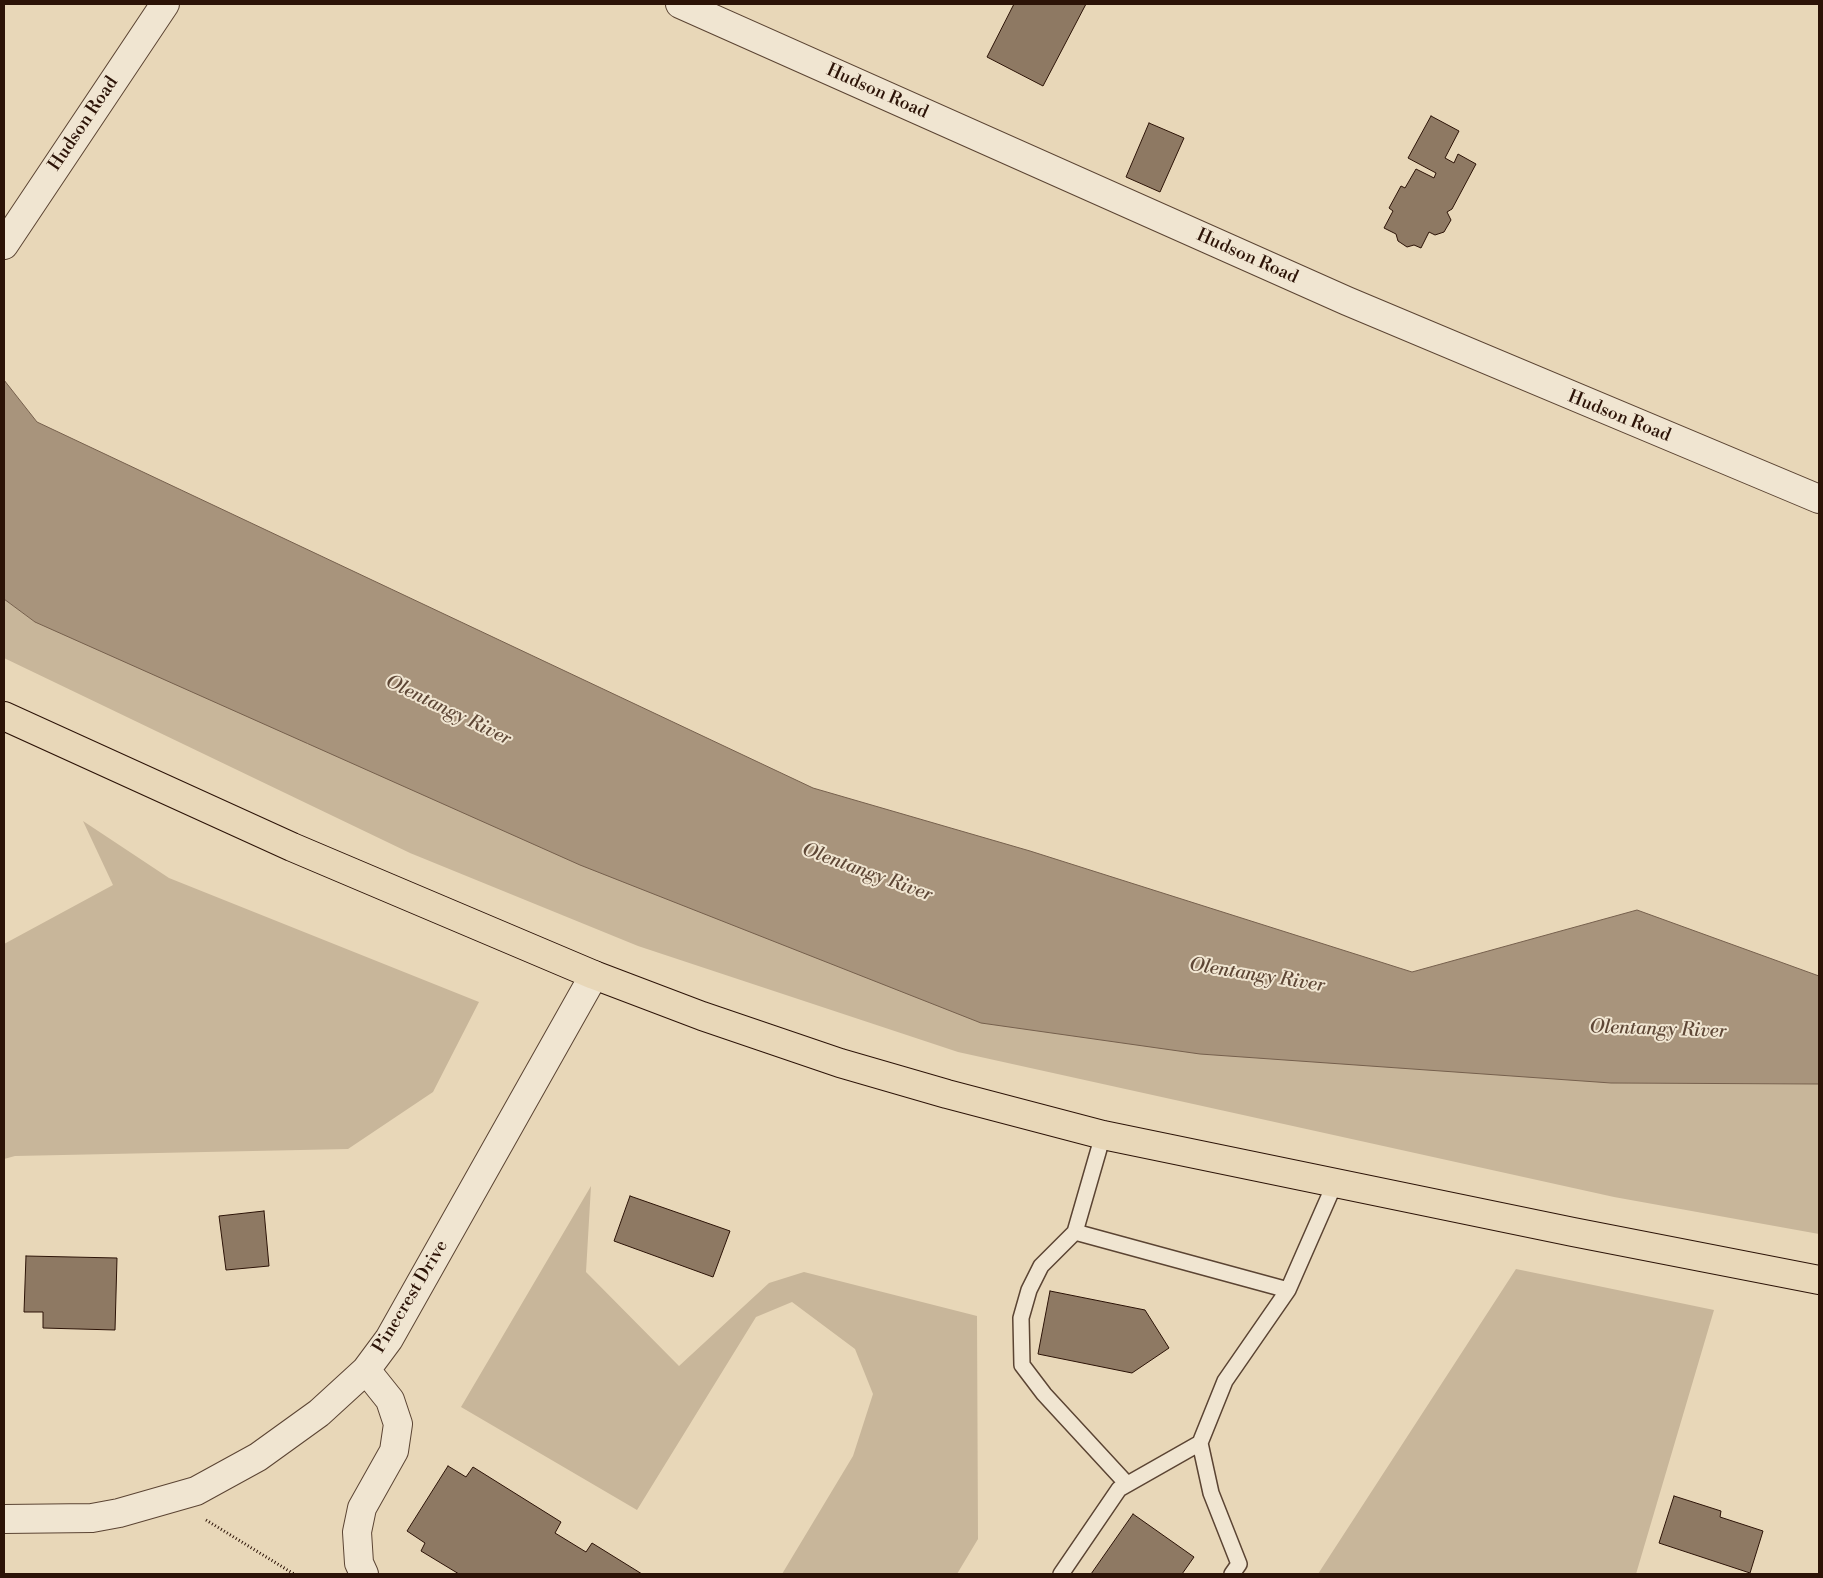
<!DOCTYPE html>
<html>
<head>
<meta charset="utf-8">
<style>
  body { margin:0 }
  #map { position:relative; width:1823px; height:1578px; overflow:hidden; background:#e8d7b8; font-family:"Libre Bodoni",serif }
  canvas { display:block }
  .frame { position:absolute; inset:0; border:5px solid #2c1307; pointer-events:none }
</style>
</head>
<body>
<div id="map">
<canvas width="1823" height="1578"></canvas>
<div class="frame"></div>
</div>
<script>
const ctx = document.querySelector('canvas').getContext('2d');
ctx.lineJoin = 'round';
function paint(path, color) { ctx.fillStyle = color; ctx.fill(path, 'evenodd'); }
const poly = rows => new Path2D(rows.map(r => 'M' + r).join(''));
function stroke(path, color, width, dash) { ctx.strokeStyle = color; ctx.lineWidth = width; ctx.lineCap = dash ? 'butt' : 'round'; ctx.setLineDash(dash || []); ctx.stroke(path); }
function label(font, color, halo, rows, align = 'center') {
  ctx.font = font + ' "Libre Bodoni",serif'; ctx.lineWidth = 4; ctx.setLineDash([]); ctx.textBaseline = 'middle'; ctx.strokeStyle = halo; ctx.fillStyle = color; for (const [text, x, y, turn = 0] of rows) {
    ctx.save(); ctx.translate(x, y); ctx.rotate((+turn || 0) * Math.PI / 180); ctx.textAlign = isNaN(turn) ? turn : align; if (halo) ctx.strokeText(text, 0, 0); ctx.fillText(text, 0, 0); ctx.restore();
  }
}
paint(poly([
  [4,599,35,622,1611,1083,1819,1084,1819,1234,1614,1197,958,1052,638,946,410,853,4,658],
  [83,821,169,878,479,1002,433,1092,348,1149,15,1156,4,1159,4,944,113,885],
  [591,1186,586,1272,679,1366,769,1283,804,1272,977,1316,978,1539,957,1574,782,1574,853,1456,873,1394,855,1349,792,1302,756,1317,637,1510,461,1407],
  [1516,1269,1714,1310,1636,1574,1318,1574]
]), '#c8b69a');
const water = poly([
  [4,380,37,422,813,788,1030,851,1412,972,1637,910,1819,976,1819,1084,1611,1083,1200,1054,981,1023,580,865,35,622,4,599,4,380]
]);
paint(water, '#a8947c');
stroke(water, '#76604d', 1);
const building = poly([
  [1014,4,1086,4,1043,86,987,57,1014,4],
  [1431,116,1459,131,1445,158,1454,163,1458,154,1476,164,1452,209,1447,212,1451,220,1444,232,1435,235,1429,232,1421,248,1414,245,1407,247,1398,241,1396,234,1384,228,1393,211,1389,208,1401,186,1405,188,1416,169,1434,178,1436,173,1408,158,1431,116],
  [1149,123,1184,138,1160,192,1126,177,1149,123],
  [630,1196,730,1231,713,1277,614,1241,630,1196],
  [264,1211,269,1266,226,1270,219,1216,264,1211],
  [26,1256,117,1258,115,1330,43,1328,43,1312,24,1312,26,1256],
  [1050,1291,1145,1310,1169,1348,1132,1373,1038,1354,1050,1291],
  [448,1466,466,1477,473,1467,561,1522,555,1533,586,1552,592,1543,642,1574,459,1574,421,1551,425,1543,407,1531,448,1466],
  [1674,1496,1721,1511,1720,1517,1763,1531,1750,1573,1659,1543,1674,1496],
  [1133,1514,1194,1557,1182,1574,1091,1574,1133,1514]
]);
paint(building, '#8e7963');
stroke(building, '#2c1307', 1);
const service = poly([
  [1103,1135,1075,1232,1288,1290,1335,1183],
  [1075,1232,1041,1266,1029,1290,1021,1318,1022,1365,1044,1394,1127,1484],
  [1061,1574,1119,1489,1200,1443],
  [1232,1574,1239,1564,1211,1493,1200,1443,1225,1381,1288,1290]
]);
const minor = poly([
  [680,4,1347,301,1819,499],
  [4,245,165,4],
  [4,1519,92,1518,119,1513,196,1491,258,1457,319,1413,366,1370,389,1339,594,975],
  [364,1574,359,1563,357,1532,362,1508,394,1451,398,1424,390,1400,366,1370]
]);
const trunk = poly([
  [4,716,292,847,594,975,702,1016,840,1063,947,1094,1103,1135,1573,1232,1819,1280]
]);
stroke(service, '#5b4433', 18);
stroke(minor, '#5b4433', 30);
stroke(trunk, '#2c1307', 30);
stroke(poly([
  [206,1520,294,1574]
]), '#2c1307', 3, [1, 2.5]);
stroke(service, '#f0e5d1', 15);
stroke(minor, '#f0e5d1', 28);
stroke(trunk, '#e8d7b8', 28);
label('18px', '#2c1307', '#f0e5d1', [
  ["Hudson Road",877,92,24],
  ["Hudson Road",84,124,-56],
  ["Hudson Road",1247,257,24],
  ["Hudson Road",1619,417,22],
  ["Pinecrest Drive",411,1297,-59]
]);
label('italic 19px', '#5e4736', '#f0e5d1', [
  ["Olentangy River",448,711,26],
  ["Olentangy River",867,873,20],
  ["Olentangy River",1257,976,9],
  ["Olentangy River",1658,1030,2]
]);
</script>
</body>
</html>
